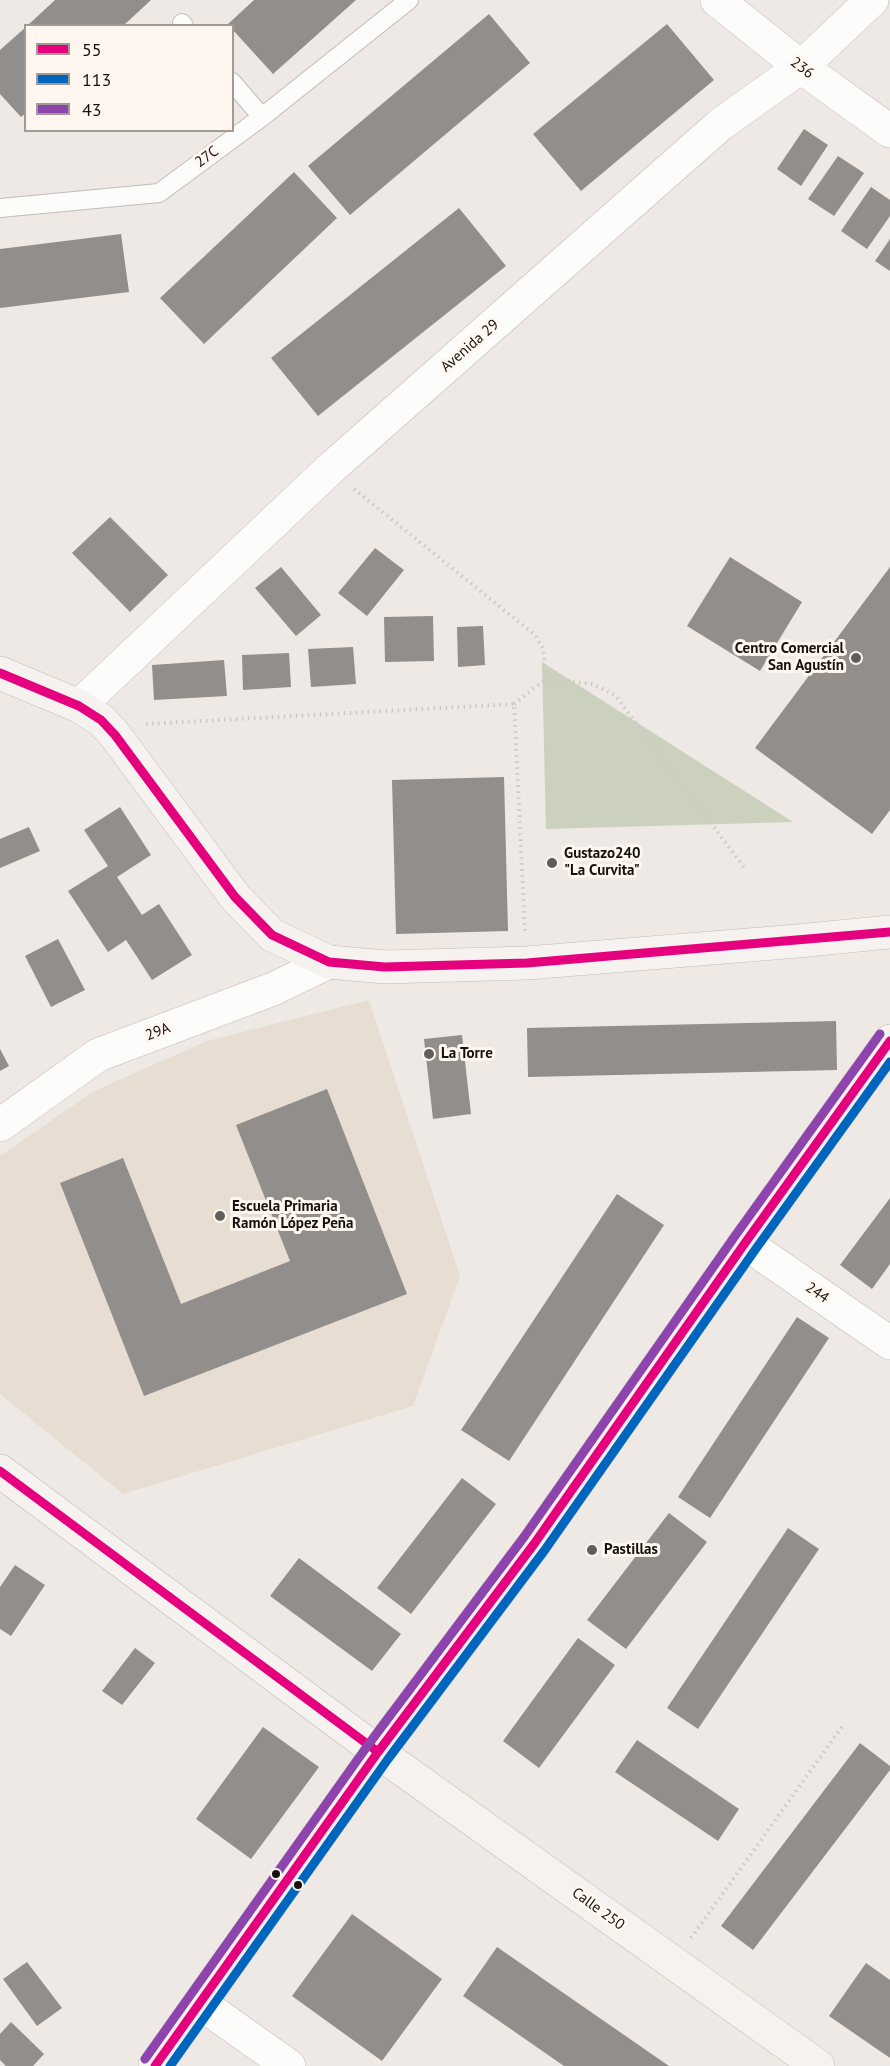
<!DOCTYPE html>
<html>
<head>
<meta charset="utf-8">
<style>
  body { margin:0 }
  #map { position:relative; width:890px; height:2066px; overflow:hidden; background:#eee9e4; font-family:"PT Sans",sans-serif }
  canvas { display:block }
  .legend { position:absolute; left:24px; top:24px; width:210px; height:108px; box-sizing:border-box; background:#fef6ef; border:2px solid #a19b95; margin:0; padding:8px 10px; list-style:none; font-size:18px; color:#15120f }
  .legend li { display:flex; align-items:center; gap:12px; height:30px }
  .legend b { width:30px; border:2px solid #a19b95 }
</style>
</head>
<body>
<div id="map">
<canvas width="890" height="2066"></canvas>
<ul class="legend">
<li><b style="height:8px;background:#e5007d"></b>55</li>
<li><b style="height:8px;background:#0065bd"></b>113</li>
<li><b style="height:8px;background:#8e44ad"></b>43</li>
</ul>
</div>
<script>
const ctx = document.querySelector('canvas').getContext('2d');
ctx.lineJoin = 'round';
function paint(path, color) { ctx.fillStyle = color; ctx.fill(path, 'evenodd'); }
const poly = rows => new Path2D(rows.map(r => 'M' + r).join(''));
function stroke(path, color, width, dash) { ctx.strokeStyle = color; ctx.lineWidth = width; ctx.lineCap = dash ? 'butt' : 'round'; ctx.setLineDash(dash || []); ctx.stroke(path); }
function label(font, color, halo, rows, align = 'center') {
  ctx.font = font + ' "PT Sans",sans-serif'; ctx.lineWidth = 6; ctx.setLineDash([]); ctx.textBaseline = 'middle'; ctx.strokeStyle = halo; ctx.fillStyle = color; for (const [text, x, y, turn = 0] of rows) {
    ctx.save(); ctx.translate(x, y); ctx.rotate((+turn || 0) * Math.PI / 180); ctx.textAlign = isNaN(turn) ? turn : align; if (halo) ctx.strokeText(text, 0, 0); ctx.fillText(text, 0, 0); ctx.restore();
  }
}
paint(poly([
  [369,1000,460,1276,413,1406,123,1494,0,1394,0,1156,94,1091,207,1041]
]), '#e8ddd3');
paint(poly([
  [542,662,793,822,546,829]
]), '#cbd1bc');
paint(poly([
  [55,0,151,0,123,26,27,26],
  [254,0,356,0,273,74,232,29,232,26,228,24],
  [489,14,530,63,350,215,308,166],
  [667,24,714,80,581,191,533,134],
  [26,27,26,113,21,117,0,94,0,50],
  [804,129,828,145,801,186,777,169],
  [838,156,864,173,834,216,808,199],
  [294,172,337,218,204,344,160,298],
  [871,187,890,200,890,216,867,249,841,231],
  [459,208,506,266,318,416,271,358],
  [121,234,129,292,0,308,0,249],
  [890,239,890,271,875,261],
  [110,517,168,575,130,612,72,553],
  [375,548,404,570,367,616,338,593],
  [730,557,802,602,760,671,687,626],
  [281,567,321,615,296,636,255,588],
  [890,567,890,810,872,834,755,748],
  [433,616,434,661,385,662,384,617],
  [483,626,485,665,458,667,457,627],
  [353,647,356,684,311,687,308,649],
  [289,653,291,687,243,690,242,655],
  [224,660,227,696,154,700,152,665],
  [504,777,508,931,396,934,392,780],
  [120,807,151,855,117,877,142,915,159,904,192,955,152,980,126,940,108,952,68,891,108,866,84,830],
  [29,827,40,851,0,868,0,839],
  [58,939,85,990,51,1007,25,956],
  [836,1021,837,1070,528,1077,527,1028],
  [462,1035,471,1114,433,1119,424,1039],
  [0,1049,9,1066,0,1071],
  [327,1089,407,1294,144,1396,60,1183,123,1158,181,1304,290,1261,236,1125],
  [617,1194,664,1225,509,1461,461,1430],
  [890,1198,890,1264,872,1289,840,1265],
  [797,1317,829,1338,710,1518,678,1497],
  [462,1478,496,1504,411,1614,377,1588],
  [669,1513,707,1542,626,1649,587,1620],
  [788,1528,819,1549,698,1729,667,1708],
  [299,1558,401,1634,372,1671,270,1596],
  [15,1565,45,1585,11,1636,0,1629,0,1587],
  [578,1638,615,1665,539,1768,503,1741],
  [135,1648,155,1663,122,1705,102,1691],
  [263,1727,319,1767,251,1859,196,1819],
  [637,1740,739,1809,718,1841,615,1772],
  [860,1743,890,1766,890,1770,753,1950,721,1926],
  [352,1914,442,1979,382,2061,292,1996],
  [497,1947,669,2066,564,2066,463,1996],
  [27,1962,62,2008,37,2026,3,1979],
  [866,1963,890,1980,890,2058,829,2016],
  [11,2022,44,2054,33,2066,6,2066,0,2060,0,2034]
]), '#928e8b');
const lane = poly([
  [182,23,184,26],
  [232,82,262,117],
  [0,208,159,193,262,117,409,0]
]);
const street = poly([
  [717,0,801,67,890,131],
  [79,706,330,469,721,124,801,67,872,0],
  [0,1125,98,1055,273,989,329,962],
  [745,1243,890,1343],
  [200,2003,289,2066]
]);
const secondary = poly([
  [0,673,79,706,101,720,115,735,235,897,272,935,329,962,385,967,527,963,798,941,890,932],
  [0,1471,378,1752,818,2066],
  [155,2066,378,1752,534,1544,745,1243,890,1041]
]);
stroke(lane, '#c0bcb9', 20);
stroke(street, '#c0bcb9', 34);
stroke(secondary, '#c0bcb9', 34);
stroke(poly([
  [354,489,535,635,543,648,546,679,592,684,615,695,746,870],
  [514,704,546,679],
  [146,724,514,704,525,932],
  [691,1938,844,1724]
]), '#cac9c8', 4, [1.5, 4.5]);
stroke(lane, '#fcfcfb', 18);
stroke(street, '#fcfcfb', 33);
stroke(secondary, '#f5f2ef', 33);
stroke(poly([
  [0,673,79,706,101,720,115,735,235,897,272,935,329,962,385,967,527,963,890,932],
  [0,1471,378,1752],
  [155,2066,378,1752,534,1544,745,1243,890,1041]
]), '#e5007d', 9);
stroke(poly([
  [170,2066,388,1759,544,1551,755,1250,890,1062]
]), '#0065bd', 9);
stroke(poly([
  [145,2059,368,1745,524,1537,735,1236,880,1034]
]), '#8e44ad', 9);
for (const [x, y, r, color] of [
  [856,658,6,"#615d5a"],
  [552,863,6,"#615d5a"],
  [429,1054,6,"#615d5a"],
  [220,1216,6,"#615d5a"],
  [592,1550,6,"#615d5a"],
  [276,1874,5,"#15120f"],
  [298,1885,5,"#15120f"]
]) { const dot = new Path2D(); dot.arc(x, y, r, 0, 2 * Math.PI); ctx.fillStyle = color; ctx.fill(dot); stroke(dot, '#fef6ef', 2); }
label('15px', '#15120f', '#fef6ef', [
  ["236",802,68,37],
  ["27C",207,157,-36],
  ["Avenida 29",470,346,-41],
  ["29A",158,1032,-21],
  ["244",817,1293,35],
  ["Calle 250",598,1909,36]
]);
label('bold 15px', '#15120f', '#fef6ef', [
  ["Centro Comercial",844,649,"right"],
  ["San Agustín",844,666,"right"],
  ["Gustazo240",564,854],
  ["\"La Curvita\"",564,871],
  ["La Torre",441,1054],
  ["Escuela Primaria",232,1207],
  ["Ramón López Peña",232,1224],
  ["Pastillas",604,1550]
], 'left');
</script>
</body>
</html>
